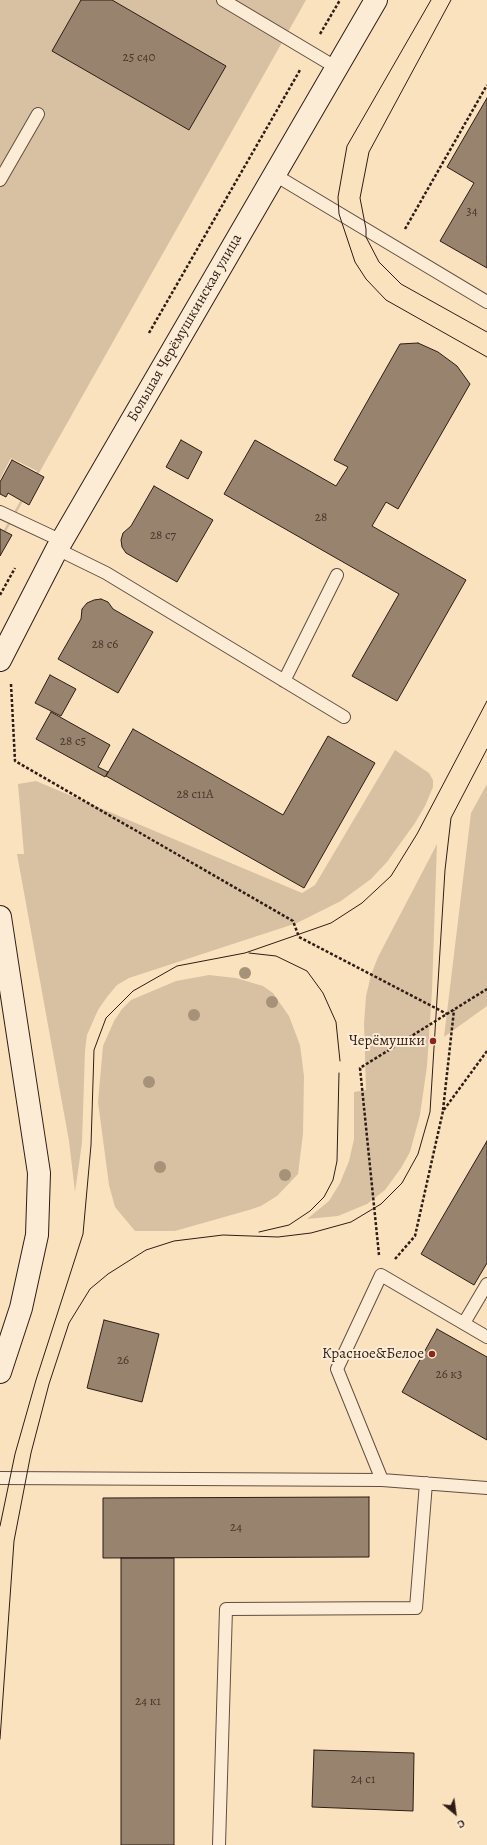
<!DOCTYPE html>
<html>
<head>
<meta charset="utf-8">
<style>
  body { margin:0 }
  #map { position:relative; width:487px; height:1845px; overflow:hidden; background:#fbe2bf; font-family:Alegreya,serif }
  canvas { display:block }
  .north { position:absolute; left:435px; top:1793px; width:40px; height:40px; -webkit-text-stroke:3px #fcecd5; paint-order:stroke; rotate:151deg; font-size:11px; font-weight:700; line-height:16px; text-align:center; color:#2d1d16 }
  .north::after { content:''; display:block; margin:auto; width:14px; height:18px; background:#2d1d16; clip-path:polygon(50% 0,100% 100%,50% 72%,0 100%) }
</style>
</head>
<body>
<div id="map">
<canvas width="487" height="1845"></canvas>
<div class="north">С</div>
</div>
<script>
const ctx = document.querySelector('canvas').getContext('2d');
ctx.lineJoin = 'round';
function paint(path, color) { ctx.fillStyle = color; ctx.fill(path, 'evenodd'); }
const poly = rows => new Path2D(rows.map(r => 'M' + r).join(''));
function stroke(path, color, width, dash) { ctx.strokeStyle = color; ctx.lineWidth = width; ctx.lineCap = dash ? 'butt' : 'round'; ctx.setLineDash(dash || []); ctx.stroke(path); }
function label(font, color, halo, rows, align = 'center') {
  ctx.font = font + ' Alegreya,serif'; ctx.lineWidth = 4; ctx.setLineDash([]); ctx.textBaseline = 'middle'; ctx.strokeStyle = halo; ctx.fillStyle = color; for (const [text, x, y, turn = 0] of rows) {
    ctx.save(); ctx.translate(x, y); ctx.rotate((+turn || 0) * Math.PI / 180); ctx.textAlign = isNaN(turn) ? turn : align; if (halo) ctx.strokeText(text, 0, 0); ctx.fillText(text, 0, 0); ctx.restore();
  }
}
paint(poly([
  [0,0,306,0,0,542,0,537,37,471,11,458,0,479],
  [395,750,429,773,433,780,433,787,425,806,415,823,387,862,371,879,341,901,297,923,129,978,117,985,107,997,98,1010,87,1035,85,1051,82,1143,75,1192,69,1141,17,854,24,854,18,784,36,781,302,893,315,885],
  [487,784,487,1006,444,1037,471,813],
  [437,844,432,991,427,1066,420,1115,410,1152,401,1168,385,1190,367,1204,338,1216,307,1219,329,1201,340,1183,349,1161,354,1139,354,1092,366,1090,364,1024,366,996,371,975,378,957],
  [209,975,236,978,263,986,273,993,289,1016,300,1045,304,1076,303,1134,298,1174,277,1196,261,1206,249,1210,175,1231,135,1231,115,1207,109,1185,98,1102,103,1046,114,1021,122,1009,131,1000,176,981]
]), '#d8c1a2');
const building = poly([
  [81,0,112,0,226,66,189,130,52,51,81,0],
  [487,98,487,268,440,241,474,183,447,167,487,98],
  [418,343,438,352,457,366,470,384,398,509,386,502,372,526,466,580,397,701,352,676,399,594,224,494,255,440,336,486,348,467,334,460,400,344,418,343],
  [181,440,202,452,188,479,166,467,181,440],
  [12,460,44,477,29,505,8,493,6,497,0,494,0,482,12,460],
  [154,486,213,520,177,582,126,553,122,547,121,540,123,533,131,526,154,486],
  [0,529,12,535,0,556,0,529],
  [101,599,108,602,113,609,153,632,118,693,58,659,81,619,82,609,87,603,94,600,101,599],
  [50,675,76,689,61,716,35,703,50,675],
  [51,712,110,745,98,767,108,772,105,777,36,739,51,712],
  [133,729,283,815,328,736,375,763,304,888,106,776,133,729],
  [487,1141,487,1263,474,1285,421,1254,487,1141],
  [104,1320,159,1334,142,1402,87,1388,104,1320],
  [437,1329,487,1357,487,1440,402,1392,437,1329],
  [369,1497,369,1557,103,1558,103,1498,369,1497],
  [121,1558,174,1558,174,1845,121,1845,121,1558],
  [314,1750,414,1753,413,1811,312,1807,314,1750]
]);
paint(building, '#98836e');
stroke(building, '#2d1d16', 1);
const lane = poly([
  [223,0,337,68],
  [275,175,487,302],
  [0,180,38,114],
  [0,512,62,541],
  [57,549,106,573,344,717],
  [284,681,337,575],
  [464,1323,487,1284],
  [0,1478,382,1480,487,1488],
  [382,1480,337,1369,381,1275,487,1337],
  [219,1845,226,1609,416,1608,426,1483]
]);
const secondary = poly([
  [0,660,57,549,376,0],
  [0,917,39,1173,37,1235,21,1308,0,1372]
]);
stroke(lane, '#604e40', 14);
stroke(secondary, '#2d1d16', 24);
stroke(poly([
  [320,34,340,0],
  [405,229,487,85],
  [149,333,300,70],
  [0,595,15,568],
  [11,684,15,761,293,921,299,937,447,1014],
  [443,1110,454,1010],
  [379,1255,360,1068,487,989],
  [395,1259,415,1236,443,1111,487,1051]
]), '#2d1d16', 2.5, [3, 2]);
stroke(lane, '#fcecd5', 12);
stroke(secondary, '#fcecd5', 22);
stroke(poly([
  [431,0,347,146,338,197,339,214,355,262,366,279,386,300,487,357],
  [451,0,369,152,360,198,366,229,366,237,379,262,401,284,487,332],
  [249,953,276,956,307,971,323,993,336,1022,340,1061],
  [259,1232,289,1225,310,1211,324,1197,333,1180,337,1161,339,1073],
  [0,1526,15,1454,36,1380,83,1234,91,1145,94,1050,106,1018,133,991,177,966,245,953,291,937,331,923,362,903,391,876,417,834,487,701],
  [0,1739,14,1541,31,1453,49,1384,69,1323,90,1289,108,1274,146,1250,174,1241,223,1235,278,1237,311,1233,351,1222,381,1204,402,1183,418,1154,430,1112,445,870,451,818,487,749]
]), '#2d1d16', 1);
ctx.fillStyle = '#a69179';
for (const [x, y] of [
  [245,973],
  [272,1002],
  [194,1015],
  [149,1082],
  [160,1167],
  [285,1175]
]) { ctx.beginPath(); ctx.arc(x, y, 6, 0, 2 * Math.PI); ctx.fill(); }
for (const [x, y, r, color] of [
  [433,1041,4,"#8f2418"],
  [432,1354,4,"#8f2418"]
]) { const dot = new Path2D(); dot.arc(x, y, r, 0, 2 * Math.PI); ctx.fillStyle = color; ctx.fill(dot); stroke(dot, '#fcecd5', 1.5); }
label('13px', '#48362c', null, [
  ["25 с40",139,58],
  ["34",472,212],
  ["28",321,518],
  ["28 с7",163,536],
  ["28 с6",105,645],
  ["28 с5",73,742],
  ["28 с11А",195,795],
  ["26",123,1361],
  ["26 к3",449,1375],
  ["24",236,1528],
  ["24 к1",148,1702],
  ["24 с1",363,1780]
]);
label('15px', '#2d1d16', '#fcecd5', [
  ["Большая Черёмушкинская улица",185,328,-60]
]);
label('15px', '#2d1d16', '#fcecd5', [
  ["Черёмушки",425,1041],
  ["Красное&Белое",424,1354]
], 'right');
</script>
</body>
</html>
